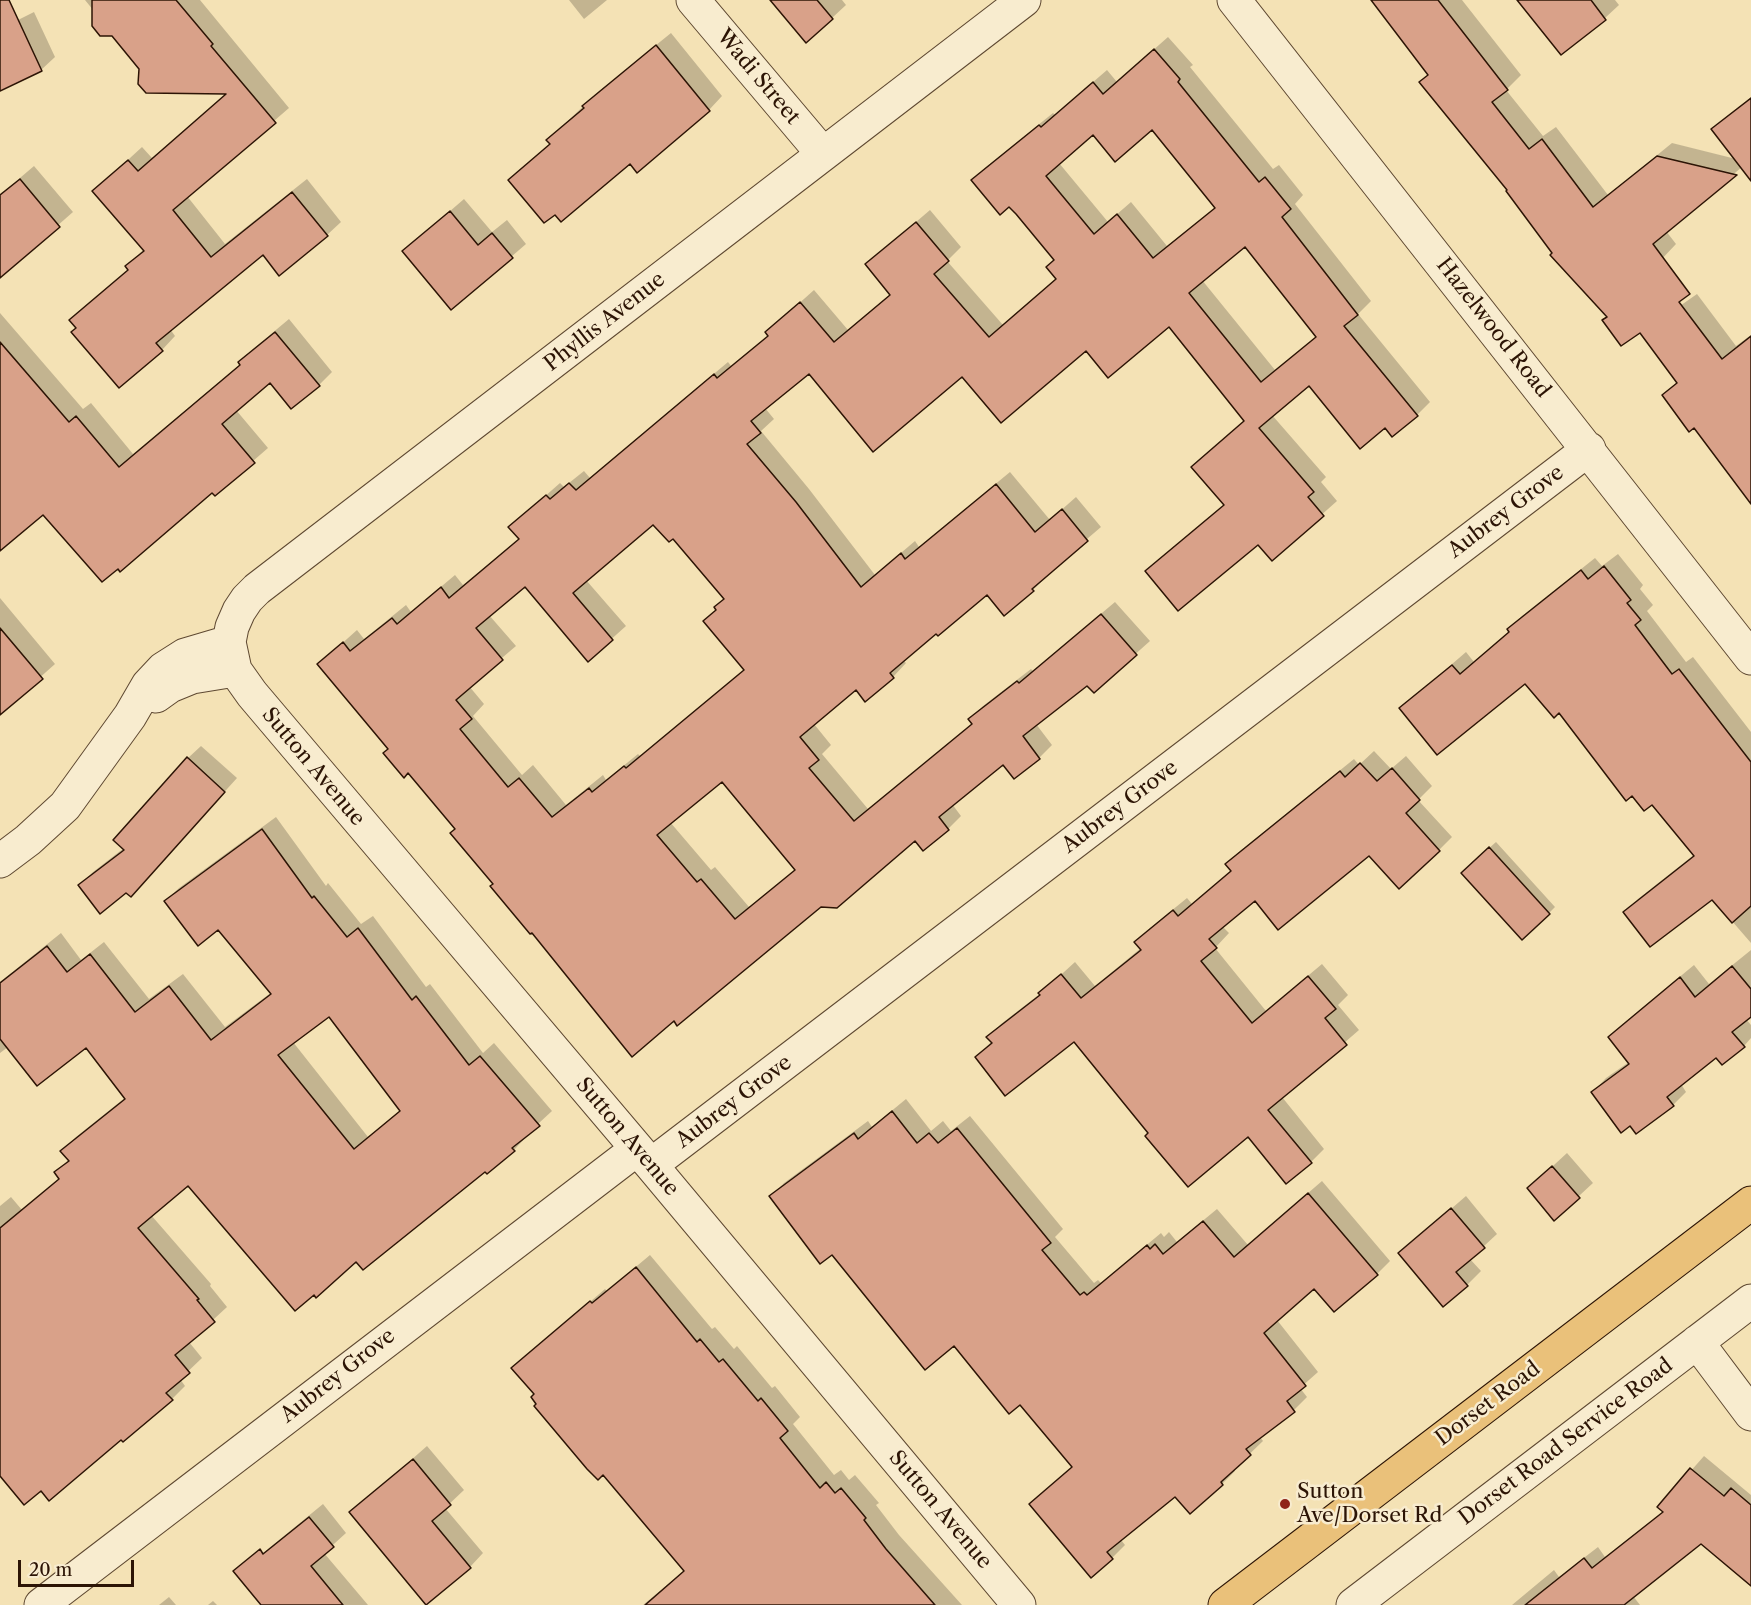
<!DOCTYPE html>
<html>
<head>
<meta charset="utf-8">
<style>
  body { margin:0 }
  #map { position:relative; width:1751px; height:1605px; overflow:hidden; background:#f4e2b5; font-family:"Libre Caslon Text",serif }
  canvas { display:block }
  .scale { position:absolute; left:18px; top:1560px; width:116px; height:27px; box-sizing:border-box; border:3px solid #2c1405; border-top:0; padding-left:8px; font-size:18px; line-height:21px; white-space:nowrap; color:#2c1405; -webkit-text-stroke:4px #f8eccf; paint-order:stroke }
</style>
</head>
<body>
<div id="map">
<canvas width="1751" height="1605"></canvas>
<div class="scale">20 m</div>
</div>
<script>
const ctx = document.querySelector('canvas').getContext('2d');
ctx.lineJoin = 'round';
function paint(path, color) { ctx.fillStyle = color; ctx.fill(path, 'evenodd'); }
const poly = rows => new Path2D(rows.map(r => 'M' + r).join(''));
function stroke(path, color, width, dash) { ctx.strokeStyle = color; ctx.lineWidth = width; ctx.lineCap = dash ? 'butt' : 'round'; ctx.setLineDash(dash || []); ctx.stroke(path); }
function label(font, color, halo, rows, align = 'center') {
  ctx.font = font + ' "Libre Caslon Text",serif'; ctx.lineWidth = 5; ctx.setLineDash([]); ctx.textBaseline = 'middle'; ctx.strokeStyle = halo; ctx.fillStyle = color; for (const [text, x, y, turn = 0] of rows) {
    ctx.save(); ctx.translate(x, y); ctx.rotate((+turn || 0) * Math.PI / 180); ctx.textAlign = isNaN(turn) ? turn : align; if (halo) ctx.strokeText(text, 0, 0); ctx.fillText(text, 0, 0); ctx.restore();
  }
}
paint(poly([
  [85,0,200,0,289,108,187,196,225,244,307,179,341,222,327,235,263,253,170,329,175,336,162,350,77,328,71,320,129,269,127,266,144,249,94,191,142,147,152,158,227,93,140,68],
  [569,0,607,0,584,19],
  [771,0,842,0,846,5,832,18],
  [1373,0,1462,0,1521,75,1506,90,1543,136,1556,127,1608,195,1672,143,1736,159,1713,129,1751,97,1751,179,1742,167,1666,231,1676,244,1608,316,1554,253,1429,75],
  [1519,0,1615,0,1619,5,1605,18,1561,53],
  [34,12,55,57,41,70,0,90,0,29],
  [671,33,722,96,709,110,555,213,510,180,551,143,548,140,598,92],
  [1168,37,1193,65,1190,67,1273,169,1279,165,1303,195,1295,204,1371,301,1358,314,1430,402,1417,415,1385,426,1309,384,1272,415,1326,477,1321,482,1337,501,1272,559,1258,542,1147,572,1225,504,1245,420,1169,324,1086,349,962,375,809,371,765,408,774,419,761,431,809,489,875,575,915,541,919,547,1010,472,1050,520,1076,497,1101,527,1045,575,1046,577,1033,590,1004,614,987,593,903,660,906,663,893,677,856,688,814,724,831,745,822,754,868,809,973,723,970,719,983,706,1031,669,1033,671,1115,602,1150,641,1094,691,1088,684,1036,724,1052,745,1039,758,1003,763,952,804,961,816,948,829,916,839,820,905,674,1019,495,884,457,829,319,664,357,630,364,639,406,605,411,612,455,575,463,585,520,538,510,527,560,483,564,487,584,471,590,478,728,362,731,366,769,335,767,332,814,290,848,330,891,294,867,264,930,210,961,247,947,261,1003,325,1057,278,1056,259,1017,213,973,181,986,167,1053,113,1055,115,1107,70,1117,82],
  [1152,128,1216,207,1167,246,1131,202,1108,222,1059,163,1093,133],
  [1246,245,1317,336,1275,370,1202,280],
  [653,523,673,537,725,598,717,609,745,669,640,756,638,754,606,780,603,775,566,805,533,765,522,775,473,716,484,704,469,686,516,646,489,615,525,585,588,660,626,626,586,580],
  [722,780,796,869,749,907,715,867,711,870,670,822],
  [34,166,73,212,0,276,0,195],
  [464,199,492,232,507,220,526,244,452,308,404,251],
  [1697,294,1736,346,1751,335,1751,502,1694,426,1664,395,1678,381,1657,322],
  [0,313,83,409,91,403,133,454,241,364,240,362,253,349,289,319,332,372,319,385,271,381,236,410,268,448,215,494,212,490,118,567,43,513,0,538],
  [1618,554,1643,585,1640,589,1653,605,1647,611,1686,662,1693,657,1751,732,1751,943,1712,898,1625,913,1638,899,1695,854,1652,803,1560,711,1525,682,1401,708,1466,652,1474,662,1510,631,1509,629,1522,616,1595,558,1602,566],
  [0,598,55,664,0,713],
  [201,746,237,778,131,895,126,891,80,885,93,872,124,848,188,758],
  [1374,751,1391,769,1406,756,1432,786,1418,800,1452,837,1439,850,1369,854,1255,898,1222,926,1229,933,1215,948,1266,1011,1322,964,1348,995,1338,1005,1359,1030,1282,1097,1324,1149,1311,1162,1248,1134,1150,1133,1074,1040,977,1057,992,1041,988,1037,1001,1024,1041,993,1075,962,1095,986,1141,948,1149,929,1187,898,1192,904,1232,870,1227,864,1240,851,1354,759,1359,765],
  [276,817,326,886,328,883,361,924,373,916,426,987,430,984,483,1053,494,1043,552,1111,526,1135,527,1136,514,1150,357,1260,189,1184,151,1215,211,1284,210,1286,227,1307,189,1342,202,1358,180,1379,185,1386,172,1399,122,1438,41,1489,0,1473,0,1206,11,1197,22,1210,60,1178,56,1173,69,1159,62,1151,76,1137,126,1097,86,1046,8,1047,0,1053,0,982,61,933,81,960,104,942,149,999,183,974,225,1027,272,992,218,928,165,901,179,888],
  [329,1015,401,1110,368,1137,293,1042],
  [1496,842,1555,907,1549,913,1469,866],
  [1751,950,1751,1015,1746,1019,1751,1025,1751,1038,1744,1046,1722,1063,1716,1056,1681,1084,1686,1092,1673,1105,1593,1092,1606,1078,1629,1062,1610,1037,1623,1024,1694,965,1709,984],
  [906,1099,931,1131,943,1121,951,1131,970,1116,1063,1229,1055,1237,1094,1283,1098,1280,1101,1283,1161,1233,1164,1237,1169,1232,1177,1242,1217,1209,1248,1245,1322,1181,1390,1261,1377,1274,1315,1287,1277,1320,1318,1372,1300,1388,1307,1397,1294,1410,1260,1437,1263,1441,1234,1469,1235,1471,1222,1484,1190,1512,1176,1495,1121,1540,1125,1545,1112,1558,1031,1504,1073,1466,1021,1403,954,1344,832,1253,771,1196,784,1183,868,1121,872,1127],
  [1567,1153,1593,1183,1554,1219,1529,1188],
  [1466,1196,1497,1234,1470,1259,1481,1271,1467,1285,1400,1253],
  [650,1255,712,1329,715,1327,734,1349,737,1346,772,1388,775,1386,800,1417,793,1424,834,1475,841,1470,849,1480,855,1475,879,1503,876,1505,899,1535,962,1605,643,1605,685,1570,603,1473,538,1403,535,1394,513,1368,605,1289,607,1291],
  [427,1446,464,1490,445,1508,483,1553,470,1567,351,1513],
  [1704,1456,1751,1495,1751,1564,1701,1542,1633,1596,1640,1605,1512,1605,1554,1570,1559,1577,1598,1547,1605,1557,1664,1511,1659,1507],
  [323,1504,346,1533,324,1553,368,1605,271,1605,257,1558],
  [169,1597,176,1605,159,1605],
  [213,1601,217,1605,208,1605]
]), '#0003');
const building = poly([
  [0,0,9,0,42,71,0,91,0,0],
  [92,0,176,0,213,44,211,46,276,123,173,210,211,257,292,192,328,236,279,276,263,255,156,343,163,351,119,388,71,332,76,328,69,320,128,270,125,266,144,251,92,191,128,160,138,171,226,94,146,93,138,84,139,69,112,36,100,36,92,26,92,0],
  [770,0,817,0,833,19,806,43,770,0],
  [1371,0,1438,0,1508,90,1492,102,1529,149,1542,139,1593,207,1657,156,1737,175,1653,244,1690,294,1679,302,1722,359,1751,336,1751,504,1694,428,1689,432,1662,395,1677,383,1640,333,1621,346,1602,320,1607,317,1550,255,1552,253,1506,191,1507,190,1419,82,1428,75,1371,0],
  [1517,0,1591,0,1606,20,1561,55,1517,0],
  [656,45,710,111,637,173,630,164,561,222,555,215,544,223,508,180,550,144,546,140,584,108,582,106,656,45],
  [1154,49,1180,79,1178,82,1259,182,1265,177,1291,209,1282,217,1358,315,1344,326,1418,416,1392,437,1385,428,1360,449,1309,386,1259,428,1314,492,1308,497,1324,516,1272,561,1258,545,1178,611,1145,571,1224,505,1191,467,1244,421,1169,327,1108,378,1086,351,1001,423,962,377,873,452,809,374,751,421,761,433,747,444,796,502,861,587,901,553,905,559,996,484,1035,532,1062,509,1088,541,1032,589,1034,591,1004,616,987,595,938,636,936,634,890,673,894,678,865,702,856,690,800,737,819,760,809,768,854,821,972,724,968,719,1017,681,1019,683,1101,614,1137,655,1094,693,1087,686,1023,736,1040,759,1014,779,1003,765,939,817,949,830,923,851,915,841,837,908,821,907,677,1026,674,1021,632,1057,532,933,530,934,490,886,493,884,450,833,455,829,408,773,404,778,383,753,388,749,317,664,343,642,350,651,392,618,397,624,441,587,449,598,519,539,508,527,546,495,550,499,569,483,576,490,714,374,717,378,768,336,765,332,800,302,834,342,890,295,865,264,916,222,949,261,934,274,989,337,1056,279,1046,267,1054,260,1016,214,1009,207,1000,215,971,180,1039,125,1041,127,1093,82,1103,94,1154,49],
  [1152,130,1215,208,1153,258,1117,214,1094,234,1046,176,1093,135,1115,162,1152,130],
  [1245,247,1316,337,1261,382,1189,293,1245,247],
  [653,525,669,542,673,539,724,599,714,607,716,610,703,621,744,670,626,768,624,766,592,792,589,788,552,817,519,778,508,787,460,729,472,719,456,700,503,660,476,628,525,587,588,662,613,640,573,593,653,525],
  [722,782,795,870,735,919,701,879,697,882,657,835,722,782],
  [1751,98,1751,181,1711,129,1751,98],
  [20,179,60,227,0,278,0,195,20,179],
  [450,211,478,245,492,233,513,258,451,310,402,251,450,211],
  [275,332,320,386,291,409,270,383,222,424,255,463,215,496,212,493,120,572,118,569,102,582,43,515,0,551,0,342,69,422,76,416,119,467,240,365,238,362,275,332],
  [1604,566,1631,600,1627,603,1641,620,1635,625,1672,674,1679,669,1751,762,1751,906,1732,923,1712,900,1650,947,1623,912,1694,856,1652,805,1644,811,1632,796,1626,801,1559,713,1554,718,1525,684,1437,755,1399,708,1452,665,1460,674,1509,632,1507,629,1581,570,1588,579,1604,566],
  [0,628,43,679,0,715,0,628],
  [187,757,225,792,131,897,126,893,100,914,78,885,124,850,113,840,187,757],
  [1360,763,1377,781,1392,768,1420,800,1406,813,1440,851,1399,889,1369,856,1278,930,1255,901,1209,939,1217,948,1201,961,1252,1023,1308,976,1336,1009,1325,1018,1347,1045,1268,1110,1312,1163,1286,1184,1248,1137,1188,1187,1145,1136,1148,1133,1074,1042,1005,1096,975,1057,992,1043,986,1037,1040,995,1038,993,1061,974,1081,998,1141,950,1134,942,1173,910,1178,916,1231,871,1225,864,1340,771,1345,777,1360,763],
  [262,829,312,898,314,896,347,937,358,928,412,1000,416,996,469,1065,480,1056,540,1126,512,1148,515,1151,487,1174,485,1172,363,1270,356,1262,316,1298,314,1295,295,1311,188,1186,138,1228,199,1299,197,1300,215,1322,175,1355,190,1373,166,1393,173,1400,123,1442,121,1440,49,1501,41,1491,24,1505,0,1476,0,1228,59,1179,54,1172,69,1161,60,1151,125,1099,86,1048,37,1086,0,1039,0,983,47,946,67,972,90,954,135,1012,169,986,211,1040,271,994,218,930,198,946,164,901,262,829],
  [329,1017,400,1111,354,1149,278,1055,329,1017],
  [1489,847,1550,914,1522,940,1461,873,1489,847],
  [1732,966,1751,989,1751,1017,1732,1032,1745,1047,1722,1065,1716,1058,1667,1097,1674,1106,1636,1134,1630,1126,1621,1133,1591,1092,1629,1064,1608,1037,1680,977,1695,997,1732,966],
  [892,1111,917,1143,929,1133,938,1143,957,1128,1051,1243,1042,1250,1080,1295,1084,1292,1087,1295,1147,1245,1150,1249,1155,1244,1163,1254,1203,1221,1234,1257,1308,1193,1378,1275,1334,1312,1314,1289,1264,1333,1306,1386,1287,1401,1295,1412,1246,1449,1251,1455,1221,1482,1223,1485,1190,1514,1175,1497,1107,1552,1113,1559,1091,1578,1029,1504,1072,1467,1020,1405,1009,1414,954,1346,925,1370,832,1255,820,1264,769,1196,854,1133,858,1139,892,1111],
  [1552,1166,1580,1198,1554,1221,1527,1188,1552,1166],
  [1451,1208,1485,1248,1456,1272,1468,1286,1443,1307,1398,1253,1451,1208],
  [636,1267,697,1342,700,1339,719,1362,723,1359,758,1401,761,1398,788,1431,780,1438,820,1488,826,1482,835,1493,841,1488,866,1518,864,1520,886,1549,935,1605,645,1605,684,1571,603,1475,598,1480,587,1469,534,1406,536,1404,531,1397,534,1394,511,1368,590,1301,592,1303,636,1267],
  [413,1459,451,1505,432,1521,471,1568,426,1605,349,1512,413,1459],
  [1690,1468,1724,1496,1731,1488,1751,1505,1751,1586,1701,1544,1624,1605,1525,1605,1584,1558,1592,1568,1663,1512,1657,1507,1690,1468],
  [309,1517,334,1547,311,1566,343,1605,261,1605,233,1571,260,1549,263,1554,309,1517]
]);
paint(building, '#d9a189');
stroke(building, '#2c1405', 1.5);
const street = poly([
  [693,0,823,154],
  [1234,0,1751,658],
  [156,696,170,686,192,677,235,670],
  [0,861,28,840,65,806,130,716,148,685,163,669,185,655,229,642],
  [651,1165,1589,449],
  [1697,1342,1751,1414],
  [41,1605,637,1149],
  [1019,1605,651,1165,252,694,235,670,229,642,232,627,239,611,247,599,257,589,1024,0],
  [1353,1605,1751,1301]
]);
const primary = poly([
  [1225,1605,1751,1203]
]);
stroke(street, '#5e4831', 35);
stroke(primary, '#2c1405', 35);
stroke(street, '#f8eccf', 33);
stroke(primary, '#eac17a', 33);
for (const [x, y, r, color] of [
  [1285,1504,6,"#8f2418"]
]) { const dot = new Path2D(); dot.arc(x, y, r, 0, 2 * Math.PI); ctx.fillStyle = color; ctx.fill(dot); stroke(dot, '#f8eccf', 2); }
label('21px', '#2c1405', '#f8eccf', [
  ["Wadi Street",758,77,50],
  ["Phyllis Avenue",605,322,-38],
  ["Hazelwood Road",1493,328,52],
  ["Aubrey Grove",1506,512,-37],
  ["Sutton Avenue",313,767,50],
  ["Aubrey Grove",1120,807,-37],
  ["Aubrey Grove",734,1102,-37],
  ["Sutton Avenue",627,1137,50],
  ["Aubrey Grove",338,1376,-38],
  ["Dorset Road",1488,1404,-37],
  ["Dorset Road Service Road",1566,1442,-37],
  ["Sutton Avenue",940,1510,50]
]);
label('21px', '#2c1405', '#f8eccf', [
  ["Sutton",1297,1492],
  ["Ave/Dorset Rd",1297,1516]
], 'left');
</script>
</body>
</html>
